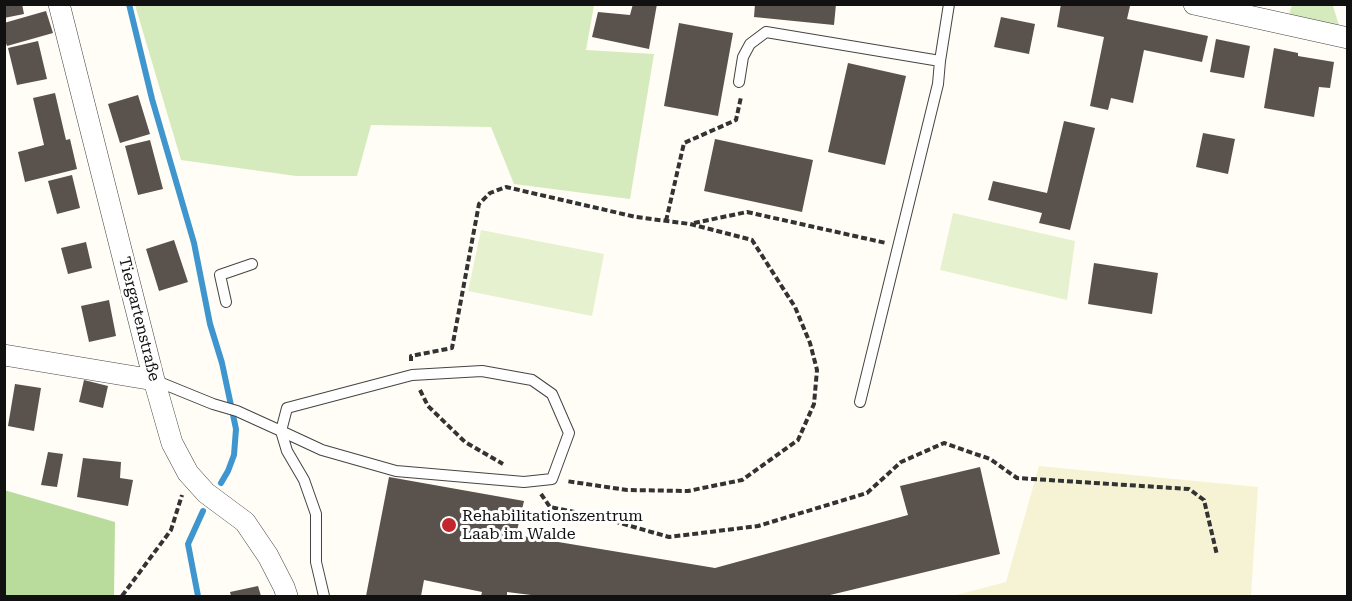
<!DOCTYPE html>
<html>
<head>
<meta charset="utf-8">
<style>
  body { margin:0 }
  #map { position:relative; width:1352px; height:601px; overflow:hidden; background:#fffdf5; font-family:"Roboto Serif",serif }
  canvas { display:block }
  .frame { position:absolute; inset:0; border:6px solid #111; pointer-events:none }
</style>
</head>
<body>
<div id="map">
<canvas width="1352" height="601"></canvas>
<div class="frame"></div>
</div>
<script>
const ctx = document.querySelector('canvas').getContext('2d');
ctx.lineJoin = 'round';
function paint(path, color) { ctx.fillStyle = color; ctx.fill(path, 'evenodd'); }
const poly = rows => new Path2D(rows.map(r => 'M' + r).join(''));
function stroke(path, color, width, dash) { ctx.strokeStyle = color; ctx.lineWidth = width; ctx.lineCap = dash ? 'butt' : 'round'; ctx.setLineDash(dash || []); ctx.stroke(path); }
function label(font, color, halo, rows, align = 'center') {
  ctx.font = font + ' "Roboto Serif",serif'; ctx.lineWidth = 6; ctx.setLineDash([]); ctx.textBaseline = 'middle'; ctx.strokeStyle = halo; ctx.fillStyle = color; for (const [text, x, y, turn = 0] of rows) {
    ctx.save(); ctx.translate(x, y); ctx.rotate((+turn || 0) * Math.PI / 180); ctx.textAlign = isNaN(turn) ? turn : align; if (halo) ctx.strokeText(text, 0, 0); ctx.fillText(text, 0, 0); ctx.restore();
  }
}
paint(poly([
  [1039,466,1258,487,1251,596,952,596,1006,582]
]), '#f6f3d4');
paint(poly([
  [1327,4,1333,6,1340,29,1289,15,1291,7,1295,5],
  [135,5,594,5,586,50,654,54,630,199,514,184,491,127,371,125,357,176,296,176,181,160]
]), '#d5ebbd');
paint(poly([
  [4,490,115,522,114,596,5,596]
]), '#b9dc9c');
paint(poly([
  [953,213,1075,241,1067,300,940,270],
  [481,230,604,254,592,316,468,291]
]), '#e6f2cf');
stroke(poly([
  [129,4,152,99,194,243,210,324,222,363,236,429,234,455,228,471,221,483],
  [198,596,188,544,203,511]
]), '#3f96cf', 6);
paint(poly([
  [4,4,22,4,24,14,4,18],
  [633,4,657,4,649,49,592,37,598,12,630,15],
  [755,4,836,4,834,25,754,17],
  [1061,4,1130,6,1127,19,1208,36,1202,62,1144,50,1133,103,1111,98,1108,110,1090,106,1104,37,1057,27],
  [46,11,53,33,7,46,4,38,4,23],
  [1001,17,1035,24,1029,54,994,47],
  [679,23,733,33,718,116,664,106],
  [1216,39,1250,46,1244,78,1210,72],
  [38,41,47,79,17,85,8,48],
  [1274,48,1298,53,1298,56,1334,62,1330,88,1319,87,1314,117,1264,108],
  [848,63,906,76,885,165,828,152],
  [55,93,66,140,70,139,77,169,25,182,18,152,44,145,33,98],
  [138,95,150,134,120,143,108,104],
  [1064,121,1095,128,1070,230,1039,223,1042,213,988,200,993,181,1047,193],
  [1203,133,1235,139,1228,174,1196,167],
  [715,139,813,160,802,212,704,191],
  [150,140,163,189,138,195,125,146],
  [72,175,80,208,57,214,48,181],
  [174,240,188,282,159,291,146,249],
  [86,242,92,268,68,274,61,248],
  [1094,263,1158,273,1152,314,1088,304],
  [109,300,116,336,89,342,81,306],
  [84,380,108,386,103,408,79,402],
  [15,384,41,388,34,431,8,426],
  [48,452,63,454,57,487,41,485],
  [83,458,121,462,120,478,133,480,128,506,77,497],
  [980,467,1000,554,826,596,539,596,507,592,507,596,481,596,482,592,424,580,421,596,366,596,389,477,524,501,516,535,715,568,908,515,900,486],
  [258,586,261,596,231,596,230,592]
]), '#5a524d');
const lane = poly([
  [739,82,743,57,750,44,766,32,940,61],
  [226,302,220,275,252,264],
  [154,380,213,404,237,411,281,431,322,450,396,471,524,482,552,479,569,433,552,394,532,380,482,371,412,375,287,408,281,431,287,451,304,480,316,514,316,562,324,596],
  [860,402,938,84,940,61,949,4]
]);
const street = poly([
  [59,4,154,380,172,443,188,473,206,493,245,522,268,556,284,587,287,596],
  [1194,4,1348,38],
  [4,355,154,380]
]);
stroke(lane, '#444', 12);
stroke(street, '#444', 22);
stroke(poly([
  [666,221,684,143,736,120,741,97],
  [694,223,747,212,886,243],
  [411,361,411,356,452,348,479,204,490,193,506,187,636,217,690,224,752,240,795,307,810,343,817,370,814,404,798,440,742,480,688,491,627,490,566,481],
  [420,390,428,406,465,442,503,464],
  [541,494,550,507,599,517,669,537,758,526,867,493,901,462,944,443,990,459,1017,478,1189,489,1204,500,1217,555],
  [122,596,171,530,182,495]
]), '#333', 4, [6, 3]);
stroke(lane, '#fff', 10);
stroke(street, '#fff', 21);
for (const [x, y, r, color] of [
  [449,525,8,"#c4262e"]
]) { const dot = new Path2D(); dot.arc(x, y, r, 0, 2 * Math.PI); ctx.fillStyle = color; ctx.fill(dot); stroke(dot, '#fff', 2); }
label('16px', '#111', '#fff', [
  ["Tiergartenstraße",139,319,76]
]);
label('16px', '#111', '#fff', [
  ["Rehabilitationszentrum",462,516],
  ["Laab im Walde",462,534]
], 'left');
</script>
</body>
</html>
